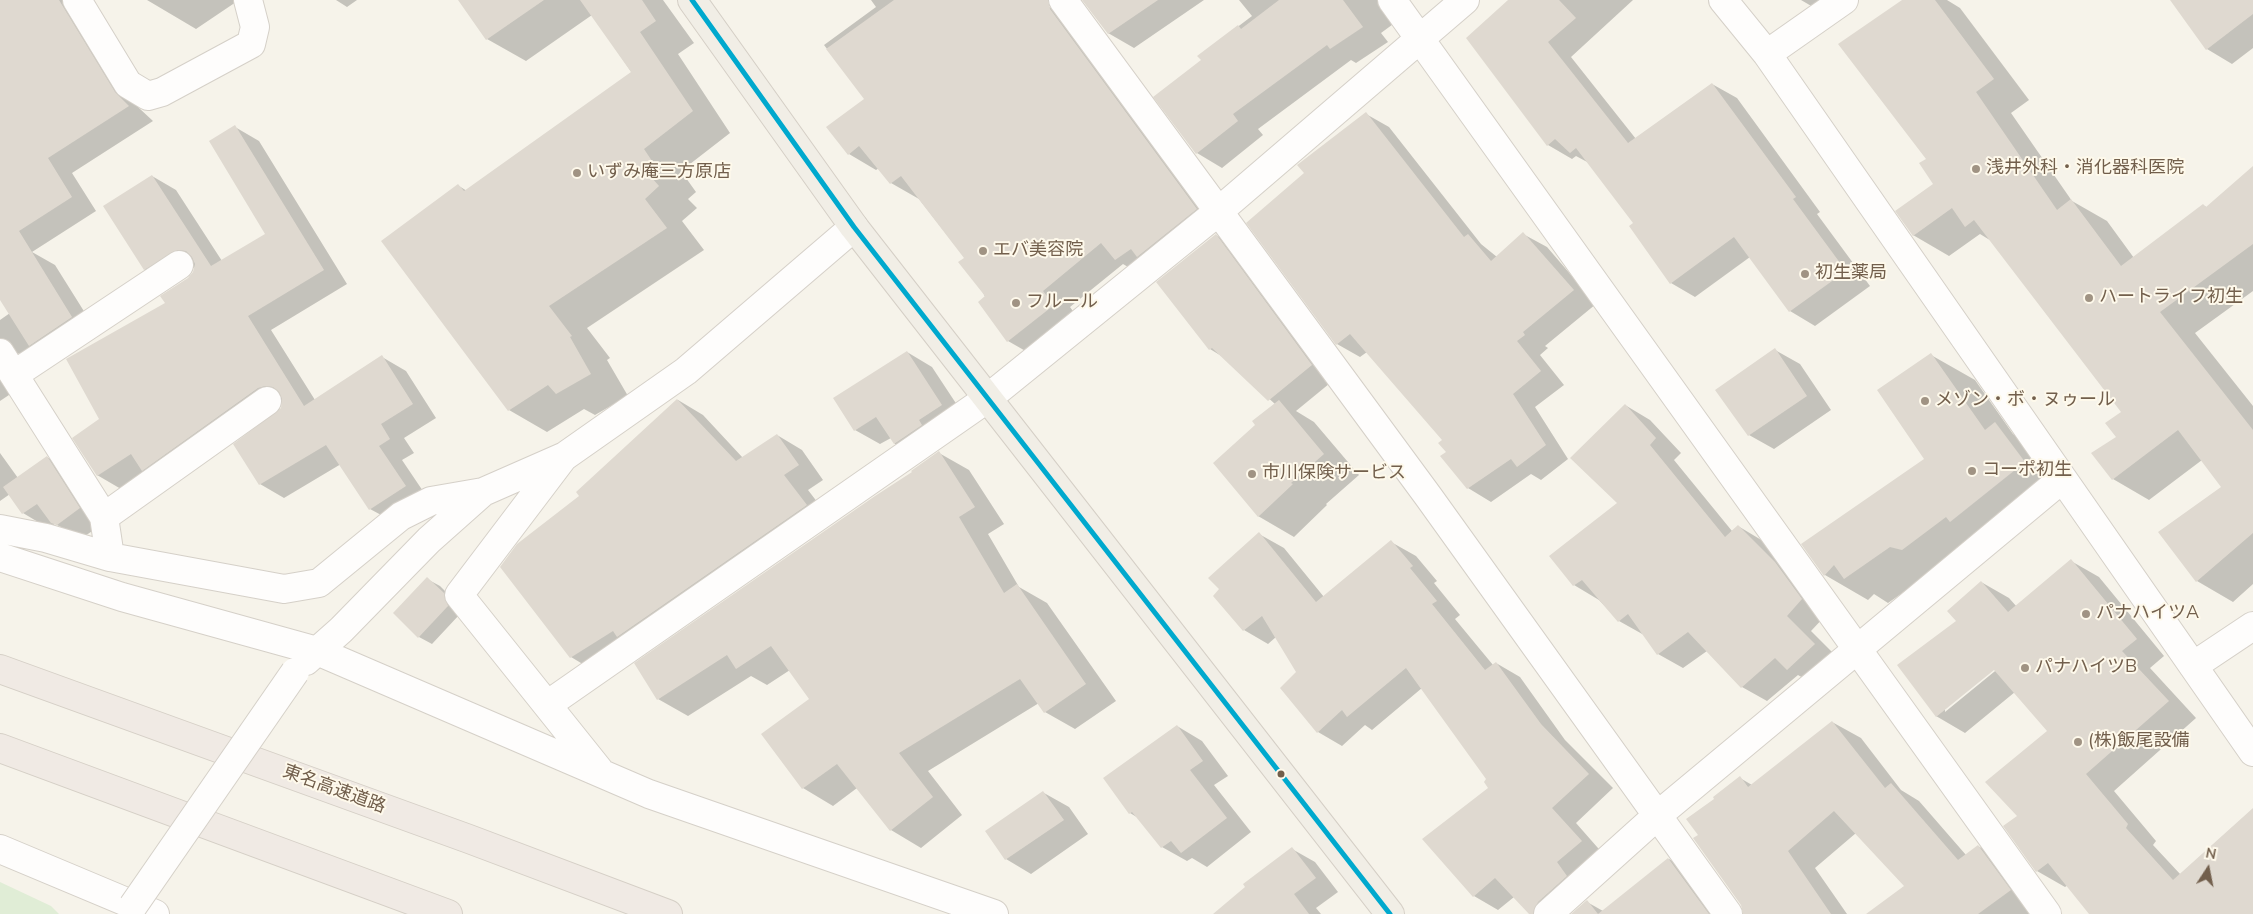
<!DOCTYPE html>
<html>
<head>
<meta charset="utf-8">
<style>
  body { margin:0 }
  #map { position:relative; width:2253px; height:914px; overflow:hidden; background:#f6f3ea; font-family:"Nunito Sans",sans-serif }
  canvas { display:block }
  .north { position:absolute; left:2183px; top:844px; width:50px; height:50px; -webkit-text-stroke:4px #fef9eb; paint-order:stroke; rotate:11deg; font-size:14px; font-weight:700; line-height:20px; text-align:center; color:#725f4c }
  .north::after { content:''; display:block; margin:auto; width:18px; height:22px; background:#725f4c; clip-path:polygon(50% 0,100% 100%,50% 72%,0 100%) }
</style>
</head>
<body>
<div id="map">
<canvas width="2253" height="914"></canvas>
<div class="north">N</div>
</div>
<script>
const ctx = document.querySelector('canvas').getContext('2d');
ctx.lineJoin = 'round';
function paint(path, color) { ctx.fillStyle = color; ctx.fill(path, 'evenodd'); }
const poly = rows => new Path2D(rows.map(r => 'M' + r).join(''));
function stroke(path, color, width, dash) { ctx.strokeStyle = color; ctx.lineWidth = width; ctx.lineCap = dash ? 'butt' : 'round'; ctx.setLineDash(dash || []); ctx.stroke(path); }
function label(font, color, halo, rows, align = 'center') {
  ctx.font = font + ' "Nunito Sans","Noto Sans JP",sans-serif'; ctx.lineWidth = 4; ctx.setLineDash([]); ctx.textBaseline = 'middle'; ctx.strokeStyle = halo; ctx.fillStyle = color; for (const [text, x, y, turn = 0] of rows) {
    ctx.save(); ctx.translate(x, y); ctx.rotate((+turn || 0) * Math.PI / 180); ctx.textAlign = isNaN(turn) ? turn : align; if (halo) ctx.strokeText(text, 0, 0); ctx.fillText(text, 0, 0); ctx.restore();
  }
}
paint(poly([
  [0,882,51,906,59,914,0,914]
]), '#e0edd6');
paint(poly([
  [0,0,65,0,79,9,139,108,153,121,72,173,96,211,32,252,55,265,97,332,44,366,21,353,17,354,12,393,0,401,0,320,10,313,0,276],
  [147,0,239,0,196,29],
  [336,0,357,0,347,7],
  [460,0,663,0,694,43,678,54,730,133,681,171,696,192,688,199,697,208,682,221,704,250,587,328,610,358,607,360,628,396,595,415,584,409,547,432,509,410,459,186,467,191,632,73,592,15,526,61,487,39],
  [871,0,1044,0,1049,7,1077,23,1224,225,1166,272,1156,267,1143,276,1123,264,1070,307,1081,322,1036,357,1008,341,965,258,919,199,891,183,879,168,876,170,849,154,866,100,824,45,876,7],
  [1084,0,1204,0,1134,48,1108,33],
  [1239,0,1396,0,1400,19,1381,33,1388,42,1356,63,1351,60,1258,129,1263,135,1222,168,1197,153,1202,60,1199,56,1252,16],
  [1510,0,1633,0,1571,57,1636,139,1712,84,1737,98,1820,212,1817,214,1870,286,1815,326,1790,311,1750,257,1695,297,1671,283,1635,223,1589,163,1576,156,1572,159,1548,145],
  [1801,0,1845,0,1825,14],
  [1905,0,1947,0,1960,8,2029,100,2011,113,2072,201,2107,221,2134,258,2203,205,2208,208,2253,168,2253,291,2195,333,2253,406,2253,584,2233,602,2197,581,2160,532,2223,487,2202,460,2149,500,2113,479,2123,413,1993,242,1980,234,1949,256,1913,235,1934,184,1928,159],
  [2171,0,2248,0,2253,7,2253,48,2232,64,2207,49],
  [1366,114,1389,127,1481,244,1497,257,1523,234,1547,247,1596,304,1545,346,1548,348,1540,355,1564,385,1535,407,1568,459,1541,480,1531,474,1491,502,1468,488,1444,440,1367,352,1360,357,1337,344,1305,173],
  [235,127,259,141,347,284,271,330,315,400,382,357,406,371,436,418,404,438,414,453,402,460,429,500,394,522,370,509,341,464,284,498,260,484,284,400,167,484,121,489,97,475,101,419,167,303,194,272,195,267,168,283,144,269,152,176,176,190,222,261,266,235],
  [1216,235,1240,249,1335,379,1296,411,1314,422,1359,475,1326,504,1327,505,1294,537,1258,516,1257,425,1275,404,1223,357,1210,349],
  [1775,350,1800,364,1831,410,1774,449,1749,435],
  [907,352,932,367,967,420,920,458,895,444,891,438,880,444,855,430],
  [1931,355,1975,380,2013,434,2038,449,2067,487,1934,571,1888,603,1874,594,1868,600,1825,575,1803,544,1926,460],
  [678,400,703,415,743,458,777,435,802,450,823,480,808,490,831,520,596,672,571,657,581,496],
  [1625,405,1650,420,1681,453,1674,460,1732,531,1738,526,1763,541,1827,614,1811,631,1839,659,1813,684,1798,675,1767,701,1742,687,1707,651,1683,668,1658,654,1644,635,1619,621,1599,600,1574,585,1618,503],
  [0,453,18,478,47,457,72,472,104,523,82,538,55,524,48,528,23,513,10,494,0,501],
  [939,453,969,470,1004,524,988,534,1019,587,1047,603,1116,701,1075,729,1045,712,1039,703,928,771,962,815,921,848,891,830,857,788,833,806,803,788,811,699,790,670,767,685,751,676,688,716,658,699],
  [1259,534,1284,548,1324,597,1391,542,1416,556,1437,581,1434,583,1460,615,1455,619,1493,665,1496,663,1520,677,1565,740,1613,788,1576,823,1605,856,1565,914,1531,914,1514,897,1498,910,1474,896,1490,788,1488,779,1422,688,1372,730,1365,725,1342,746,1318,732,1298,672,1276,637,1268,644,1244,630],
  [2071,561,2099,577,2164,656,2150,668,2196,718,2114,791,2156,841,2153,845,2181,875,2253,825,2253,914,2091,914,2068,885,2065,887,2037,871,2019,816,2048,731,2015,692,1965,733,1936,716,1958,621,1981,582,2009,598,2017,607],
  [1999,665,2000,667,1945,712,1945,708],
  [427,579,440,586,456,602,460,614,432,644,419,637],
  [1832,722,1861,738,1901,790,1919,801,1966,855,1978,846,2007,863,2038,907,2028,914,1868,914,1905,886,1856,833,1815,868,1847,914,1745,914,1742,905,1699,835,1716,799,1740,778,1752,785],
  [1177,726,1202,741,1228,776,1214,785,1251,832,1207,867,1192,858,1187,861,1162,847,1140,819,1130,813],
  [1044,793,1069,807,1088,834,1031,874,1006,859],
  [1292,849,1315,862,1338,892,1316,908,1321,914,1215,914],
  [1669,859,1697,876,1724,914,1573,914,1587,902,1603,911]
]), '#0003');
paint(poly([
  [0,0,59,0,115,92,129,106,48,158,72,197,19,231,72,317,29,346,0,300],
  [458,0,544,0,486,40],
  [580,0,642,0,656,21,640,32,693,111,644,149,658,170,651,177,659,186,645,199,667,228,549,306,572,336,570,337,591,374,556,394,548,385,508,411,381,241,458,184,464,191,631,72],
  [894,0,1048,0,1050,9,1197,209,1137,257,1131,249,1115,260,1101,243,1043,291,1054,305,1007,342,978,302,985,296,958,262,964,258,901,176,890,184,859,146,848,155,826,127,864,99,826,49],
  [1082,0,1158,0,1108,34],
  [1279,0,1343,0,1363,27,1330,49,1327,45,1233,114,1238,121,1196,154,1153,97,1201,60,1197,56,1238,25,1241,29],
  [1508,0,1559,0,1576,18,1548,42,1628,143,1712,83,1796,197,1793,199,1846,271,1789,312,1734,237,1670,284,1629,226,1633,223,1576,148,1570,153,1555,139,1547,146,1466,38],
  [1902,0,1935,0,1994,79,1976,92,2057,210,2071,199,2121,266,2203,204,2206,207,2253,166,2253,244,2160,312,2253,430,2253,533,2196,582,2158,532,2221,487,2178,430,2112,480,2091,453,2116,437,2105,423,2121,412,1974,220,1965,227,1952,208,1913,236,1895,211,1933,184,1919,163,1926,159,1838,44],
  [2170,0,2253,0,2253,14,2206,50],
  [1366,112,1464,237,1468,234,1491,261,1523,232,1574,290,1523,332,1525,335,1517,341,1541,371,1513,394,1546,445,1517,467,1511,459,1467,489,1440,456,1446,452,1438,443,1442,440,1350,334,1336,345,1246,223,1304,173,1297,165],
  [235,125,324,270,248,316,304,406,382,355,413,404,381,424,390,439,379,446,406,486,369,510,326,445,259,485,233,444,281,408,282,399,279,392,273,387,265,386,258,388,142,471,131,454,97,476,72,438,99,419,66,359,165,303,160,296,188,278,193,272,195,264,192,257,186,251,178,250,144,270,103,206,152,175,211,266,265,234,209,141],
  [1216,234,1312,365,1268,401,1212,348,1209,350,1156,282],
  [1775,348,1807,396,1748,436,1715,390],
  [907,351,942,405,919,420,922,425,894,444,876,417,854,431,833,398],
  [1931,353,1985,430,1995,422,2025,462,1950,522,1946,517,1902,550,1890,547,1844,579,1834,565,1824,576,1801,544,1924,459,1877,390],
  [677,399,736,461,777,434,799,465,784,475,807,505,617,637,613,631,570,658,500,567,517,544,579,496,576,492],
  [1279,400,1324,454,1291,483,1293,484,1258,517,1213,463,1255,425,1252,421],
  [1625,404,1656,438,1650,445,1725,537,1738,525,1775,562,1802,599,1787,616,1815,644,1787,670,1775,658,1741,688,1688,632,1657,655,1628,614,1618,622,1582,580,1573,586,1549,556,1617,503,1570,458],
  [939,451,975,507,959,517,1004,593,1017,584,1086,684,1044,713,1020,679,899,753,933,797,890,831,837,764,802,789,761,734,809,699,771,646,736,669,727,655,657,700,634,663,875,496,912,472,911,471],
  [47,456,80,508,57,525,51,523,37,504,22,514,3,487],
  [1259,532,1316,602,1391,540,1413,566,1410,568,1437,601,1432,604,1485,670,1496,662,1541,724,1589,774,1552,808,1582,841,1557,862,1567,876,1538,902,1533,914,1529,914,1495,878,1473,897,1422,839,1488,788,1484,782,1486,779,1406,668,1347,717,1342,710,1317,733,1280,688,1296,672,1262,616,1243,631,1213,596,1219,589,1208,578],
  [2071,559,2137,639,2122,651,2169,701,2086,774,2128,824,2126,828,2173,880,2253,808,2253,914,2089,914,2048,863,2036,872,2003,826,2017,816,1985,782,2047,731,1994,670,1936,717,1897,665,1956,621,1947,611,1981,581,2008,612],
  [427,577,444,593,448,606,418,638,393,613],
  [1832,721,1885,788,1891,783,1958,860,1978,845,2011,890,1978,914,1866,914,1904,886,1834,811,1788,851,1831,914,1743,914,1741,905,1693,838,1698,835,1686,819,1714,799,1713,797,1740,776,1748,787],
  [1177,725,1203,761,1190,770,1227,818,1181,853,1171,841,1161,848,1132,812,1129,814,1103,778],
  [1043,791,1064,820,1005,860,985,831],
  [1292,847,1316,878,1294,894,1309,914,1213,914,1245,887,1243,884],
  [1668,858,1709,914,1598,914],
  [1587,900,1598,914,1571,914]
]), '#dfd9d0');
const minor = poly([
  [77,0,128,84,148,96,162,92,251,44,255,27,248,0],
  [1063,0,1428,496,1728,914],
  [1392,0,2047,914],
  [1723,0,1767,54,2253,752],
  [1767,54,1844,0],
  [0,353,104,517,110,557,284,589,319,583,401,516,431,501,483,492],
  [15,374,179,265],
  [562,459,459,595,599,770],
  [104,517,267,401],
  [0,529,46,538,110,557],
  [0,557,122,597,317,651,649,794,994,914],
  [306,661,341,630,429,540,483,492,565,456,686,371,854,227],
  [2193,666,2253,626],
  [547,705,988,398,1219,211,1465,0],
  [0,849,155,914],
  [1548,914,1658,815,2062,479]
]);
const major = poly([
  [692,0,854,227,1390,914]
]);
const highway = poly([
  [0,669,469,839,668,914],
  [0,748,448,914]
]);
stroke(minor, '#d5d0c8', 30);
stroke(major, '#d5cfc6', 30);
stroke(highway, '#d5cfc6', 30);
stroke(minor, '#fefdfc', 28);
stroke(major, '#f1eee6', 28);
stroke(highway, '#f0eae4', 28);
const minorBridge = poly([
  [133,906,295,672]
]);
stroke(minorBridge, '#d5d0c8', 30, []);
stroke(minorBridge, '#fefdfc', 28);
stroke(poly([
  [692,0,854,227,1390,914]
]), '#00a9ce', 5);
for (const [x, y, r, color] of [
  [1976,169,5,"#a09383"],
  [577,173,5,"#a09383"],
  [983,251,5,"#a09383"],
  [1805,274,5,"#a09383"],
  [2089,298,5,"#a09383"],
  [1016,303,5,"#a09383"],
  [1925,401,5,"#a09383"],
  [1972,471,5,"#a09383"],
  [1252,474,5,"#a09383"],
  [2086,614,5,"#a09383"],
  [2025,668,5,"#a09383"],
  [2078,742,5,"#a09383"],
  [1281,774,4.5,"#725f4c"]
]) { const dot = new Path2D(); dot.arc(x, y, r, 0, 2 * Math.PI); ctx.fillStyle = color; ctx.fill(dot); stroke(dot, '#fef9eb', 2); }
label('18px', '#725f4c', '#fef9eb', [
  ["浅井外科・消化器科医院",1986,169],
  ["いずみ庵三方原店",587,173],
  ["エバ美容院",993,251],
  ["初生薬局",1815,274],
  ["ハートライフ初生",2099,298],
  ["フルール",1026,303],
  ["メゾン・ボ・ヌゥール",1935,401],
  ["コーポ初生",1982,471],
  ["市川保険サービス",1262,474],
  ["パナハイツA",2096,614],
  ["パナハイツB",2035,668],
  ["(株)飯尾設備",2088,742]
], 'left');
label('18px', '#725f4c', '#fef9eb', [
  ["東名高速道路",334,790,20]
]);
</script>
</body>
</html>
